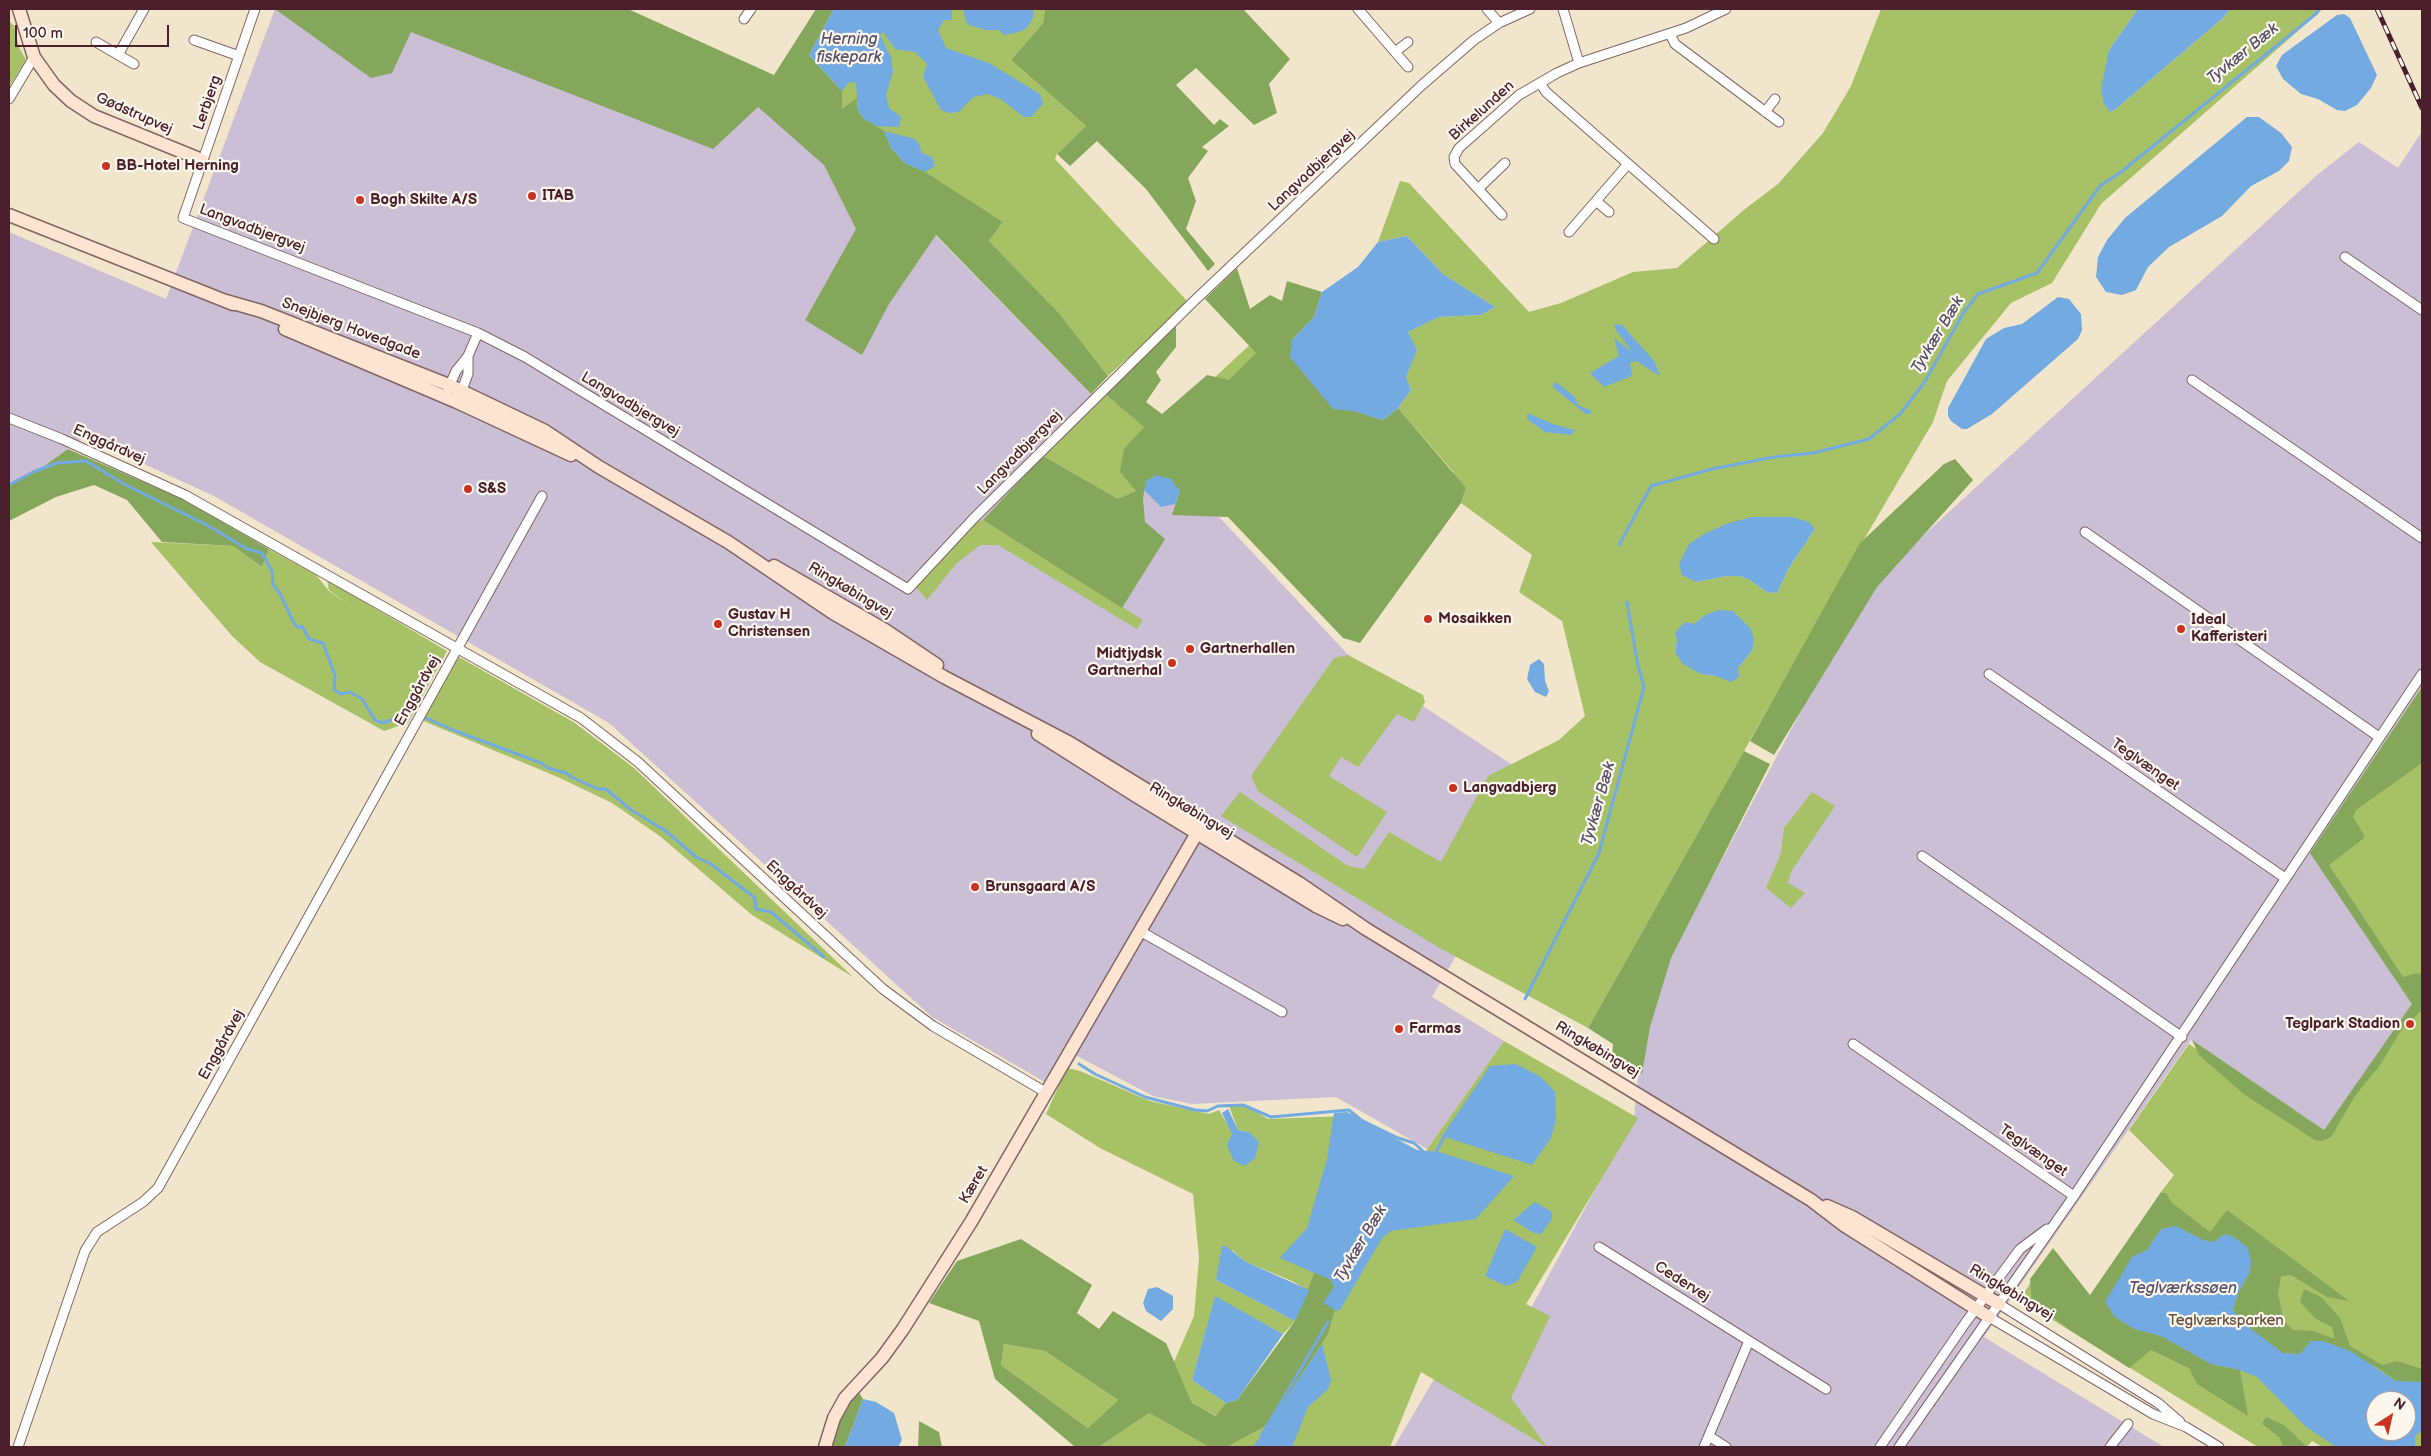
<!DOCTYPE html>
<html>
<head>
<meta charset="utf-8">
<style>
  body { margin:0 }
  #map { position:relative; width:2431px; height:1456px; overflow:hidden; background:#f1e6cc; font-family:"Balsamiq Sans",sans-serif }
  canvas { display:block }
  .frame { position:absolute; inset:0; border:10px solid #4a1f2b; pointer-events:none }
  .north { position:absolute; left:2366px; top:1391px; width:50px; height:50px; box-sizing:border-box; background:#fbf7ec; border:1px solid #b4a19f; border-radius:50%; rotate:35deg; font-size:14px; font-weight:700; line-height:20px; text-align:center; color:#4a1f2b }
  .north::after { content:''; display:block; margin:auto; width:18px; height:22px; background:#c8321e; clip-path:polygon(50% 0,100% 100%,50% 72%,0 100%) }
  .scale { position:absolute; left:15px; top:25px; width:154px; height:22px; box-sizing:border-box; border:2px solid #4a1f2b; border-top:0; padding-left:6px; font-size:15px; line-height:18px; white-space:nowrap; color:#4a1f2b; -webkit-text-stroke:4px #fbf7ec; paint-order:stroke }
</style>
</head>
<body>
<div id="map">
<canvas width="2431" height="1456"></canvas>
<div class="frame"></div>
<div class="north">N</div>
<div class="scale">100 m</div>
</div>
<script>
const ctx = document.querySelector('canvas').getContext('2d');
ctx.lineJoin = 'round';
function paint(path, color) { ctx.fillStyle = color; ctx.fill(path, 'evenodd'); }
const poly = rows => new Path2D(rows.map(r => 'M' + r).join(''));
function stroke(path, color, width, dash) { ctx.strokeStyle = color; ctx.lineWidth = width; ctx.lineCap = dash ? 'butt' : 'round'; ctx.setLineDash(dash || []); ctx.stroke(path); }
function label(font, color, halo, rows, align = 'center') {
  ctx.font = font + ' "Balsamiq Sans",sans-serif'; ctx.lineWidth = 4.5; ctx.setLineDash([]); ctx.textBaseline = 'middle'; ctx.strokeStyle = halo; ctx.fillStyle = color; for (const [text, x, y, turn = 0] of rows) {
    ctx.save(); ctx.translate(x, y); ctx.rotate((+turn || 0) * Math.PI / 180); ctx.textAlign = isNaN(turn) ? turn : align; if (halo) ctx.strokeText(text, 0, 0); ctx.fillText(text, 0, 0); ctx.restore();
  }
}
paint(poly([
  [275,9,562,9,762,98,935,235,1091,394,1207,504,1353,660,1552,791,1432,997,1504,1041,1427,1149,1336,1097,1192,1104,1153,1096,1077,1056,1057,1089,932,1017,609,723,214,496,85,437,40,469,9,483,9,232,166,299],
  [2421,133,2422,687,2310,853,2413,1004,2324,1130,2191,1040,1984,1337,2164,1447,1394,1447,1483,1296,1525,1319,1634,1118,1639,1068,1655,985,1867,587,2317,175,2359,142,2398,168]
]), '#cbbfd5');
paint(poly([
  [834,9,1045,9,1043,23,1011,60,1086,126,1057,154,1055,159,1189,303,1108,376,1059,313,989,241,1003,222,905,163,864,119,857,99,842,110],
  [1881,9,2138,9,2109,50,2110,112,2116,109,2223,18,2230,9,2323,9,2101,204,2052,283,2011,303,1947,381,1933,422,1846,570,1588,1028,1438,947,1221,816,1240,792,1348,866,1364,869,1389,832,1441,862,1488,776,1559,740,1585,716,1562,621,1519,592,1532,555,1461,503,1466,488,1156,432,1255,340,1455,474,1398,408,1411,390,1406,377,1416,350,1408,332,1439,317,1481,315,1495,307,1443,274,1407,236,1378,242,1400,181,1409,183,1529,312,1561,303,1633,272,1677,268,1745,209,1778,184,1823,133,1851,86],
  [1751,517,1792,517,1815,529,1789,568,1777,593,1767,592,1748,579,1739,576,1727,576,1696,582],
  [1705,615,1752,651,1738,668,1716,676,1701,674,1675,652,1677,640],
  [9,21,14,26,19,47,26,60,9,87],
  [1106,395,1145,427,1124,449,1137,491,1118,499,1043,456],
  [983,520,1143,620,1137,629,998,545,980,545,956,564,927,600,915,586,974,523],
  [151,542,233,546,262,567,269,549,316,575,329,591,349,605,329,590,327,580,447,651,408,723,384,731,260,662,232,636],
  [1348,655,1423,695,1425,702,1414,722,1397,714,1358,767,1341,757,1329,776,1387,812,1357,857,1258,791,1251,776,1334,658],
  [459,657,575,723,634,768,853,977,752,915,661,837,612,803,560,778,421,720],
  [2422,687,2422,1447,2322,1447,2312,1441,2307,1447,2258,1447,2022,1301,2021,1297,2034,1278,2085,1309,2166,1193,2161,1192,2174,1175,2129,1130,2189,1044,2322,1135,2412,1004,2310,853],
  [2376,1401,2406,1401,2406,1431,2376,1431],
  [1812,792,1835,806,1792,870,1788,883,1805,893,1791,908,1766,888,1781,853,1784,828],
  [1504,1041,1638,1118,1526,1304,1550,1316,1511,1398,1547,1447,1421,1372,1390,1447,1227,1447,1268,1425,1316,1270,1309,1291,1292,1281,1246,1262,1232,1250,1216,1280,1295,1321,1283,1334,1215,1297,1192,1380,1226,1403,1217,1416,1192,1403,1174,1362,1194,1316,1199,1258,1193,1194,1100,1148,1046,1114,1067,1068,1080,1071,1150,1101,1209,1114,1219,1110,1233,1134,1249,1132,1238,1130,1229,1106,1246,1106,1268,1119,1345,1116,1426,1159,1427,1149],
  [1004,1344,1045,1351,1118,1400,1088,1428,1001,1365],
  [1149,1413,1209,1447,1099,1447]
]), '#a7c167');
paint(poly([
  [275,9,628,9,774,75,816,9,834,9,809,55,842,91,842,109,857,98,858,110,864,119,884,131,891,148,905,163,925,172,1003,222,989,241,1059,313,1108,376,1091,394,936,235,889,304,862,355,805,320,856,229,824,165,758,107,713,149,411,32,392,73,371,78],
  [1045,9,1243,9,1290,59,1269,84,1277,113,1254,125,1196,68,1176,85,1214,125,1220,119,1229,126,1202,147,1208,151,1188,178,1196,201,1186,229,1215,264,1208,271,1146,189,1097,141,1070,166,1057,154,1086,126,1011,60,1043,23],
  [1237,268,1250,309,1270,295,1282,301,1287,281,1322,292,1314,317,1292,340,1333,409,1353,411,1383,420,1398,408,1466,488,1461,503,1360,643,1343,638,1228,517,1172,515,1180,491,1146,481,1143,498,1145,522,1165,539,1122,608,983,520,1043,456,1118,499,1136,491,1120,472,1124,449,1144,427,1106,395,1176,324,1176,347,1156,372,1161,380,1146,402,1162,414,1207,375,1229,380,1256,353,1205,299],
  [68,449,182,499,269,549,262,567,233,546,162,542,127,500,94,485,56,497,9,521,9,483,40,469],
  [1955,459,1973,480,1877,587,1774,755,1750,741,1860,543,1944,464],
  [2422,687,2422,763,2356,810,2353,817,2364,835,2363,839,2329,865,2403,977,2417,973,2422,974,2422,1010,2402,1029,2380,1065,2355,1096,2331,1137,2322,1141,2315,1140,2245,1095,2199,1055,2192,1040,2324,1130,2412,1004,2310,853],
  [1744,751,1770,764,1671,958,1650,1027,1642,1074,1612,1056,1613,1044,1588,1028],
  [2161,1192,2166,1193,2171,1202,2210,1232,2227,1210,2349,1301,2327,1297,2291,1275,2281,1276,2278,1294,2284,1321,2293,1330,2313,1331,2335,1339,2332,1327,2316,1319,2300,1302,2304,1289,2321,1297,2340,1318,2350,1346,2382,1365,2397,1361,2422,1369,2422,1382,2396,1381,2378,1368,2311,1341,2300,1354,2283,1353,2265,1340,2243,1323,2233,1310,2239,1291,2250,1272,2234,1237,2224,1234,2214,1242,2203,1240,2176,1226,2161,1229,2147,1250,2132,1257,2134,1329,2161,1336,2211,1364,2240,1370,2248,1416,2197,1384,2189,1368,2151,1350,2129,1368,2070,1330,2032,1302,2030,1279,2053,1248,2090,1295],
  [1021,1239,1092,1285,1077,1313,1099,1329,1113,1311,1166,1343,1192,1403,1216,1416,1226,1403,1237,1400,1295,1321,1316,1269,1343,1281,1328,1334,1268,1425,1227,1447,1209,1447,1149,1413,1099,1447,1075,1447,995,1379,979,1321,929,1303,957,1261],
  [1004,1344,1045,1351,1118,1400,1088,1428,1001,1365],
  [858,1391,863,1399,845,1447,830,1447,838,1422,848,1400],
  [2266,1417,2284,1425,2307,1447,2283,1447,2280,1438,2262,1424],
  [919,1421,939,1432,942,1447,918,1447]
]), '#85a75c');
paint(poly([
  [834,9,952,9,952,20,944,20,938,30,946,48,989,63,1040,94,1043,104,1031,117,1024,117,1002,100,988,94,973,97,959,112,949,113,941,110,923,77,927,64,915,52,895,49,883,32,880,35,891,57,893,72,886,95,889,108,901,117,899,127,876,126,864,119,858,110,856,83,849,82,842,91,809,55],
  [963,9,1033,9,1034,11,1033,18,1027,28,1019,32,1004,35,999,30,985,30,969,25,966,22],
  [2138,9,2230,9,2223,18,2116,109,2110,112,2104,104,2101,89,2109,50],
  [2344,14,2350,18,2377,75,2371,88,2357,105,2345,111,2337,110,2318,99,2301,94,2283,79,2276,66,2282,55,2337,15],
  [2247,117,2259,117,2281,133,2292,147,2289,161,2279,171,2251,186,2222,216,2169,247,2148,267,2136,290,2122,295,2106,292,2096,277,2098,257,2107,240,2125,218],
  [884,131,912,138,918,142,922,153,932,157,935,166,925,172,905,163,891,148],
  [1407,236,1443,274,1495,307,1481,315,1439,317,1408,332,1417,350,1406,377,1411,390,1398,408,1383,420,1353,411,1333,409,1290,357,1292,340,1314,317,1322,292,1358,267,1378,242],
  [2058,297,2069,299,2081,314,2082,330,2078,339,1992,414,1967,429,1962,429,1951,421,1948,416,1948,408,1986,339,2004,328,2022,324],
  [1614,324,1622,325,1654,361,1660,376,1636,361,1630,363,1632,376,1604,387,1590,373,1619,356,1614,338,1632,352,1616,330],
  [1556,382,1575,397,1578,405,1592,411,1590,414,1586,414,1561,394,1552,386],
  [1527,413,1553,424,1575,430,1571,435,1545,432,1527,419],
  [1156,475,1171,479,1180,491,1175,504,1161,507,1144,490,1146,481],
  [1751,517,1792,517,1809,522,1815,529,1789,568,1777,593,1767,592,1748,579,1739,576,1727,576,1696,582,1682,575,1679,564,1689,544,1704,534,1726,524],
  [1719,610,1733,611,1751,629,1754,640,1752,651,1738,668,1739,677,1731,682,1716,676,1701,674,1683,664,1675,652,1677,640,1675,633,1680,627,1685,622,1694,624,1705,615],
  [1539,659,1544,664,1545,681,1549,691,1546,697,1535,692,1527,679,1530,665],
  [1516,1064,1541,1077,1555,1092,1556,1120,1551,1138,1532,1165,1442,1136,1490,1066],
  [1228,1109,1238,1130,1249,1132,1259,1142,1255,1158,1245,1166,1234,1161,1227,1145,1232,1134,1222,1113],
  [1347,1112,1417,1150,1439,1152,1514,1176,1476,1219,1391,1231,1382,1238,1340,1310,1337,1311,1323,1303,1334,1287,1331,1280,1280,1258,1307,1228,1327,1159,1334,1113],
  [1535,1202,1552,1212,1552,1219,1541,1234,1534,1233,1513,1220],
  [2176,1226,2203,1240,2214,1242,2224,1234,2234,1237,2248,1248,2251,1261,2250,1272,2239,1291,2233,1310,2243,1323,2283,1353,2300,1354,2311,1341,2323,1341,2350,1351,2396,1381,2422,1382,2422,1430,2415,1436,2415,1446,2336,1447,2305,1426,2257,1377,2240,1370,2211,1364,2161,1336,2134,1329,2115,1317,2105,1302,2132,1257,2147,1250,2161,1229],
  [2376,1401,2406,1401,2406,1431,2376,1431],
  [1505,1229,1537,1247,1517,1282,1506,1286,1485,1276],
  [1222,1246,1226,1246,1246,1262,1307,1289,1309,1291,1295,1321,1216,1280],
  [1157,1287,1173,1296,1173,1309,1161,1321,1146,1311,1143,1303,1148,1289],
  [1215,1296,1283,1334,1237,1400,1226,1403,1192,1380],
  [1322,1344,1331,1380,1328,1389,1308,1407,1292,1447,1253,1447],
  [863,1399,876,1402,894,1413,902,1440,898,1447,845,1447]
]), '#73aae1');
stroke(poly([
  [9,485,33,472,57,463,86,461,124,484,207,525,247,549,262,553,272,571,273,585,279,592,295,625,299,628,302,626,309,639,323,643,335,675,334,690,341,694,350,692,362,699,375,720,383,723,413,711],
  [1619,545,1651,486,1712,469,1774,457,1813,453,1869,439,1900,414,1924,383,1964,312,1978,294,2037,273,2100,186,2121,172,2317,13,2319,9],
  [426,718,453,730,541,763,548,768,566,773,573,778,598,789,606,789,631,810,666,831,696,857,711,864,755,898,756,909,771,912,824,957],
  [1525,999,1599,853,1644,687,1638,666,1627,602],
  [1079,1064,1095,1074,1145,1097,1195,1110,1207,1111,1218,1106,1243,1105,1271,1117,1349,1110,1361,1120,1398,1138,1414,1143,1425,1153],
  [1435,1154,1446,1133],
  [1261,1436,1328,1322]
]), '#73aae1', 3);
const street = poly([
  [255,9,183,218,478,333,525,357,908,589,974,518,1193,302,1422,85,1474,40,1499,23,1530,9],
  [1358,9,1408,67],
  [1487,9,1499,23],
  [1563,9,1579,63],
  [744,19,751,9],
  [1670,34,1675,44,1779,122],
  [194,40,239,56],
  [96,42,134,64],
  [1395,52,1408,42],
  [118,55,144,9],
  [1540,83,1546,92,1714,239],
  [9,99,34,57],
  [1765,112,1775,99],
  [1478,189,1505,163],
  [1596,201,1609,212],
  [1502,215,1455,164,1454,157,1459,148,1519,95,1557,73,1579,63,1686,28,1726,9],
  [1569,232,1628,164],
  [2345,257,2422,310],
  [2192,380,2422,538],
  [448,389,456,371,468,356,478,333],
  [460,395,468,374,468,356],
  [9,418,62,439,185,495,581,718,638,762,883,989,933,1026,1047,1093],
  [2085,532,2379,737],
  [1989,674,2285,878],
  [1922,856,2182,1037],
  [1140,931,1282,1012],
  [1853,1044,2074,1196],
  [1599,1247,1826,1389],
  [1999,1304,2158,1403,2180,1422],
  [1989,1317,2153,1414,2186,1427,2219,1447],
  [1709,1436,1726,1447],
  [18,1447,85,1251,97,1232,143,1202,158,1188,542,496],
  [1704,1447,1749,1341],
  [1880,1447,1966,1322,2020,1249,2047,1229],
  [1899,1447,2074,1196,2422,674],
  [2110,1447,2128,1424]
]);
const secondary = poly([
  [19,9,34,57,54,85,71,101,94,116,202,160],
  [9,215,233,304],
  [226,301,261,311,449,385,545,431,599,467,728,542,833,613,944,677,1070,743,1299,883,1366,929,1811,1200,1845,1226,1989,1317],
  [285,329,457,402,571,455],
  [774,566,885,630,937,665],
  [1038,734,1136,796,1316,906,1343,919],
  [1827,1206,1852,1217,1999,1304],
  [825,1447,834,1418,845,1398,882,1358,903,1329,971,1222,1197,833]
]);
stroke(street, '#846563', 11);
stroke(secondary, '#846563', 15);
stroke(street, '#fff', 9);
stroke(secondary, '#fde4d1', 12);
const rail = poly([
  [2377,9,2422,108]
]);
stroke(rail, '#4a1f2b', 5);
stroke(rail, '#fbf7ec', 3, [9]);
for (const [x, y, r, color] of [
  [106,166,5,"#c8321e"],
  [532,196,5,"#c8321e"],
  [360,200,5,"#c8321e"],
  [468,489,5,"#c8321e"],
  [1428,619,5,"#c8321e"],
  [718,624,5,"#c8321e"],
  [2181,629,5,"#c8321e"],
  [1190,649,5,"#c8321e"],
  [1172,663,5,"#c8321e"],
  [1453,788,5,"#c8321e"],
  [975,887,5,"#c8321e"],
  [2410,1024,5,"#c8321e"],
  [1399,1029,5,"#c8321e"]
]) { const dot = new Path2D(); dot.arc(x, y, r, 0, 2 * Math.PI); ctx.fillStyle = color; ctx.fill(dot); stroke(dot, '#fbf7ec', 2); }
label('15px', '#4a1f2b', '#fbf7ec', [
  ["Lerbjerg",208,103,-71],
  ["Birkelunden",1482,111,-42],
  ["Gødstrupvej",134,114,24],
  ["Langvadbjergvej",1312,171,-43],
  ["Langvadbjergvej",252,229,21],
  ["Snejbjerg Hovedgade",351,329,21],
  ["Langvadbjergvej",630,405,31],
  ["Enggårdvej",109,445,24],
  ["Langvadbjergvej",1020,453,-45],
  ["Ringkøbingvej",850,591,31],
  ["Enggårdvej",418,691,-61],
  ["Teglvænget",2145,765,35],
  ["Ringkøbingvej",1191,811,31],
  ["Enggårdvej",796,890,43],
  ["Enggårdvej",222,1045,-61],
  ["Ringkøbingvej",1597,1050,31],
  ["Teglvænget",2033,1151,35],
  ["Kæret",974,1185,-59],
  ["Cedervej",1682,1282,32],
  ["Ringkøbingvej",2011,1293,31]
]);
label('bold 15px', '#4a1f2b', '#fbf7ec', [
  ["BB-Hotel Herning",116,166],
  ["ITAB",542,196],
  ["Bogh Skilte A/S",370,200],
  ["S&S",478,489],
  ["Gustav H",728,615],
  ["Christensen",728,632],
  ["Mosaikken",1438,619],
  ["Ideal",2191,620],
  ["Kafferisteri",2191,637],
  ["Gartnerhallen",1200,649],
  ["Midtjydsk",1162,654,"right"],
  ["Gartnerhal",1162,671,"right"],
  ["Langvadbjerg",1463,788],
  ["Brunsgaard A/S",985,887],
  ["Teglpark Stadion",2400,1024,"right"],
  ["Farmas",1409,1029]
], 'left');
label('15px', '#66503d', '#fbf7ec', [
  ["Teglværksparken",2226,1321]
]);
label('italic 16px', '#58506b', '#fbf7ec', [
  ["Herning",849,40],
  ["fiskepark",849,58],
  ["Tyvkær Bæk",2243,54,-39],
  ["Tyvkær Bæk",1938,335,-59],
  ["Tyvkær Bæk",1599,804,-74],
  ["Tyvkær Bæk",1361,1244,-59],
  ["Teglværkssøen",2183,1289]
]);
</script>
</body>
</html>
